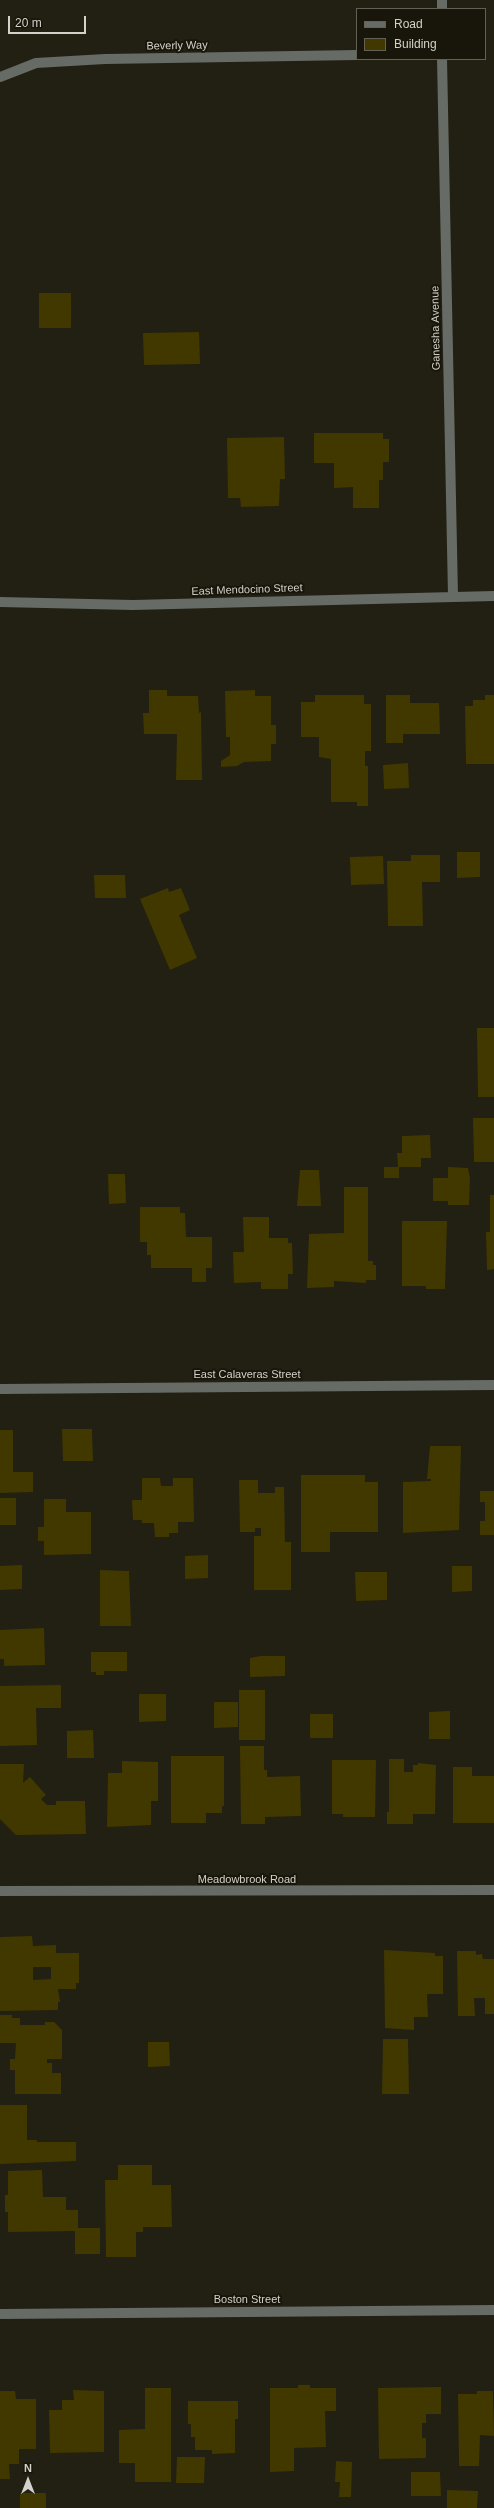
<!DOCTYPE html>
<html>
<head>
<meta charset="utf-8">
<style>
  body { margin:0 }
  #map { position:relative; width:494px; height:2508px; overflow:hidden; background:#221f13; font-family:Helvetica,sans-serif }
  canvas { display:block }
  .legend { position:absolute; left:356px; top:8px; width:130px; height:52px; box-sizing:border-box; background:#18160a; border:1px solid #636156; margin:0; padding:5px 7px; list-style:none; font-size:12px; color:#d3d1c9 }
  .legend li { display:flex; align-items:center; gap:8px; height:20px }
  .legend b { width:20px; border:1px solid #636156 }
  .north { position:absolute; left:8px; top:2460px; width:40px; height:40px; -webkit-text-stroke:3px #18160a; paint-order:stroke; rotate:0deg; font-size:11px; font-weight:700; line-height:16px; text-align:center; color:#d3d1c9 }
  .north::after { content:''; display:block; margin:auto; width:14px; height:18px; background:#d3d1c9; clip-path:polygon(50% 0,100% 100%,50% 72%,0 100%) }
  .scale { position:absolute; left:8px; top:16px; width:78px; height:18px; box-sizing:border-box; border:2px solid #d3d1c9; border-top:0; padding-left:5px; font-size:12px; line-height:14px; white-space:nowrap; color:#d3d1c9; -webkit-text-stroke:3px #18160a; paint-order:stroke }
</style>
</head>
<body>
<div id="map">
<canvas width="494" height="2508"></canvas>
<ul class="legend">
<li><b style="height:5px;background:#666b65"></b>Road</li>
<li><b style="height:11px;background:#413800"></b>Building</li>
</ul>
<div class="north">N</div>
<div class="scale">20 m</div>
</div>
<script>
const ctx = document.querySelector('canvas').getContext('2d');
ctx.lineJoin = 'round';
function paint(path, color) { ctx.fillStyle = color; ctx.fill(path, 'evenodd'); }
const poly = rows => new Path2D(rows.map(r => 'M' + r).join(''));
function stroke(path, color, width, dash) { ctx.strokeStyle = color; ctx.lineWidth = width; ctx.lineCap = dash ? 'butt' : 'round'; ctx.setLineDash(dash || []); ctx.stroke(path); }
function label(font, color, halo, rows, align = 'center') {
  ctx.font = font + ' Helvetica,sans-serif'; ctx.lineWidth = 4; ctx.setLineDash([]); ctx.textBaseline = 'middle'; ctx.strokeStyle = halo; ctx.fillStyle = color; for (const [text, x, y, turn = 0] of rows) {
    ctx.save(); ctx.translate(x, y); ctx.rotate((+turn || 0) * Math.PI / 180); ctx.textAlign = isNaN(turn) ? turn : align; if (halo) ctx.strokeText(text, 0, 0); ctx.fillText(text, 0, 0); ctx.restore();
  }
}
paint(poly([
  [39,293,71,293,71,328,39,328],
  [199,332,200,364,144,365,143,333],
  [314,433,383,433,383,439,389,439,389,462,383,462,383,480,379,480,379,508,353,508,353,487,334,488,334,463,314,463],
  [284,437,285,479,280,479,279,506,241,507,240,498,228,498,227,438],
  [149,690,167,690,167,696,198,696,199,713,201,712,202,780,176,780,177,734,144,734,143,713,149,713],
  [255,690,255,696,271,696,271,725,276,725,276,744,271,744,271,761,244,762,237,766,221,767,221,761,230,755,230,737,226,737,225,691],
  [315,695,364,695,364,704,371,704,371,751,365,751,365,766,368,766,368,806,357,806,357,802,331,802,331,759,319,757,319,737,301,737,301,702,315,702],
  [386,695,410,695,410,703,439,703,440,734,403,734,403,743,386,743],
  [485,695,494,695,494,764,466,764,465,706,473,706,473,700,485,700],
  [408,763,409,788,384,789,383,765],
  [457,852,480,852,480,877,457,878],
  [411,855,440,855,440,882,422,882,423,926,388,926,387,861,411,861],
  [383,856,384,884,351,885,350,857],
  [94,875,125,875,126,898,95,898],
  [168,888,169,892,181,888,190,910,179,915,197,958,170,970,140,899],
  [477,1028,494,1028,494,1097,478,1097],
  [473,1118,494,1118,494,1162,474,1162],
  [430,1135,431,1158,421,1158,421,1167,398,1167,397,1153,402,1153,402,1136],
  [384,1167,399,1167,399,1178,384,1178],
  [448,1167,468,1168,470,1178,469,1205,448,1205,448,1201,433,1201,433,1178,448,1178],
  [300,1170,319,1170,321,1206,297,1206],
  [108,1174,125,1174,126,1203,109,1204],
  [344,1187,368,1187,368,1261,373,1261,373,1265,376,1265,376,1280,366,1280,366,1283,334,1281,334,1287,307,1288,309,1234,344,1233],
  [490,1195,494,1195,494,1269,487,1270,486,1232,490,1232],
  [140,1207,180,1207,180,1213,185,1213,186,1237,212,1237,212,1268,206,1268,206,1282,192,1282,192,1268,151,1268,151,1255,147,1255,147,1242,140,1242],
  [243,1217,269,1217,269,1238,288,1238,288,1243,292,1243,293,1274,288,1274,288,1289,261,1289,261,1282,234,1283,233,1252,244,1252],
  [402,1221,447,1221,445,1289,426,1289,426,1286,402,1286],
  [62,1429,92,1429,93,1461,63,1461],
  [0,1430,13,1430,13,1472,33,1472,33,1492,0,1493],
  [430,1446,461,1446,459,1530,403,1533,403,1482,431,1481,431,1479,427,1479],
  [301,1475,365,1475,365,1482,378,1482,378,1532,330,1532,330,1552,301,1552],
  [142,1478,160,1478,161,1486,173,1486,173,1478,193,1478,194,1522,178,1522,178,1533,169,1533,169,1537,155,1537,154,1523,142,1523,142,1520,133,1520,132,1500,142,1500],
  [239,1480,258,1480,258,1493,275,1493,275,1487,284,1487,285,1542,291,1542,291,1590,254,1590,254,1536,261,1536,261,1528,255,1528,255,1532,240,1532],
  [480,1491,494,1491,494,1535,480,1535,480,1521,485,1521,485,1502,480,1502],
  [0,1498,16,1498,16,1525,0,1525],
  [44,1499,66,1499,66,1512,91,1512,91,1554,44,1555,44,1541,38,1541,38,1527,44,1527],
  [208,1555,208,1578,185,1579,185,1556],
  [22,1565,22,1589,0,1590,0,1566],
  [452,1566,472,1566,472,1591,452,1592],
  [100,1570,129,1571,131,1626,100,1626],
  [355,1572,387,1572,387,1600,356,1601],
  [44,1628,45,1665,4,1666,4,1659,0,1659,0,1630],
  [91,1652,127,1652,127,1671,104,1671,104,1675,96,1675,96,1672,91,1672],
  [261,1656,285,1656,285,1676,250,1677,250,1658],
  [61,1685,61,1708,36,1708,37,1745,0,1746,0,1686],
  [239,1690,265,1690,265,1740,239,1740],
  [139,1694,166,1694,166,1721,139,1722],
  [214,1702,238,1702,238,1727,214,1728],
  [450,1711,450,1739,429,1739,429,1712],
  [310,1714,333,1714,333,1738,310,1738],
  [93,1730,94,1758,67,1758,67,1731],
  [240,1746,264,1746,264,1770,267,1770,267,1777,300,1776,301,1816,265,1817,265,1824,241,1824],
  [171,1756,224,1756,224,1806,222,1806,222,1813,206,1813,206,1823,171,1823],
  [389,1759,404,1759,404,1772,413,1772,413,1765,418,1765,418,1763,436,1765,435,1814,413,1814,413,1824,387,1824,387,1812,389,1812],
  [332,1760,376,1760,375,1817,343,1817,343,1814,332,1814],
  [122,1761,158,1762,158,1801,151,1801,151,1825,107,1827,108,1773,122,1773],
  [0,1764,24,1764,23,1783,30,1777,46,1795,41,1799,47,1805,56,1805,56,1801,85,1801,86,1834,16,1835,0,1819],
  [453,1767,472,1767,472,1776,494,1776,494,1823,453,1823],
  [32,1936,33,1946,56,1945,56,1953,79,1953,79,1983,76,1983,76,1989,58,1989,60,2002,58,2002,58,2010,0,2011,0,1937],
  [33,1967,51,1967,51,1979,33,1980],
  [384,1950,435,1953,435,1956,443,1956,443,1994,427,1994,428,2017,414,2017,414,2030,385,2028],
  [457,1951,476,1951,476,1955,482,1954,483,1959,494,1959,494,2014,485,2014,485,1998,474,1998,475,2016,458,2016],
  [0,2015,12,2015,12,2018,20,2018,20,2025,45,2025,45,2022,54,2022,62,2030,62,2059,47,2059,47,2063,52,2063,52,2073,61,2073,61,2094,15,2094,15,2070,10,2070,10,2059,15,2059,16,2043,0,2043],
  [383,2039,408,2039,409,2094,382,2094],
  [148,2042,169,2042,170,2066,148,2067],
  [0,2105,27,2105,27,2140,37,2140,37,2142,76,2142,76,2161,0,2164],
  [118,2165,152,2165,152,2185,171,2185,172,2227,143,2227,143,2232,136,2232,136,2257,106,2257,105,2180,118,2180],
  [42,2170,43,2197,66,2197,66,2210,78,2210,78,2228,100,2228,100,2254,75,2254,75,2231,8,2232,8,2212,5,2212,5,2195,8,2195,8,2171],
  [298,2385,310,2385,310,2388,336,2388,336,2411,325,2411,326,2447,294,2448,294,2471,270,2472,270,2388,298,2388],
  [441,2387,441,2414,426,2414,426,2423,422,2423,422,2438,426,2438,426,2458,379,2459,378,2388],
  [145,2388,171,2388,171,2482,135,2482,135,2463,119,2463,119,2430,145,2429],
  [73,2390,104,2391,104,2452,50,2453,49,2410,62,2410,62,2400,74,2400],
  [0,2391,15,2391,16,2399,36,2399,36,2449,19,2449,19,2464,9,2464,10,2479,0,2479],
  [477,2391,493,2391,494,2436,480,2435,479,2466,459,2466,458,2394,477,2394],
  [188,2401,238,2401,238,2419,235,2419,235,2453,212,2454,212,2450,195,2450,195,2437,191,2437,191,2424,188,2424],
  [177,2457,205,2457,204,2483,176,2483],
  [336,2461,352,2462,351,2497,339,2497,340,2482,335,2482],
  [411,2472,440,2472,441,2496,411,2496],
  [447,2490,478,2491,477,2508,447,2508],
  [20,2493,46,2493,46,2508,20,2508]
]), '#413800');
stroke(poly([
  [442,9,442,0],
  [442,59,453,596],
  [0,77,36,63,105,59,357,55],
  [0,602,133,605,494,596],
  [0,1389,494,1385],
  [0,1891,494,1890],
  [0,2314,494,2310]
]), '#666b65', 10);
label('11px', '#d3d1c9', '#18160a', [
  ["Beverly Way",177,46,-1],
  ["Ganesha Avenue",436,328,-91],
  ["East Mendocino Street",247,590,-2],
  ["East Calaveras Street",247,1375],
  ["Meadowbrook Road",247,1880],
  ["Boston Street",247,2300]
]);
</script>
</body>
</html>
